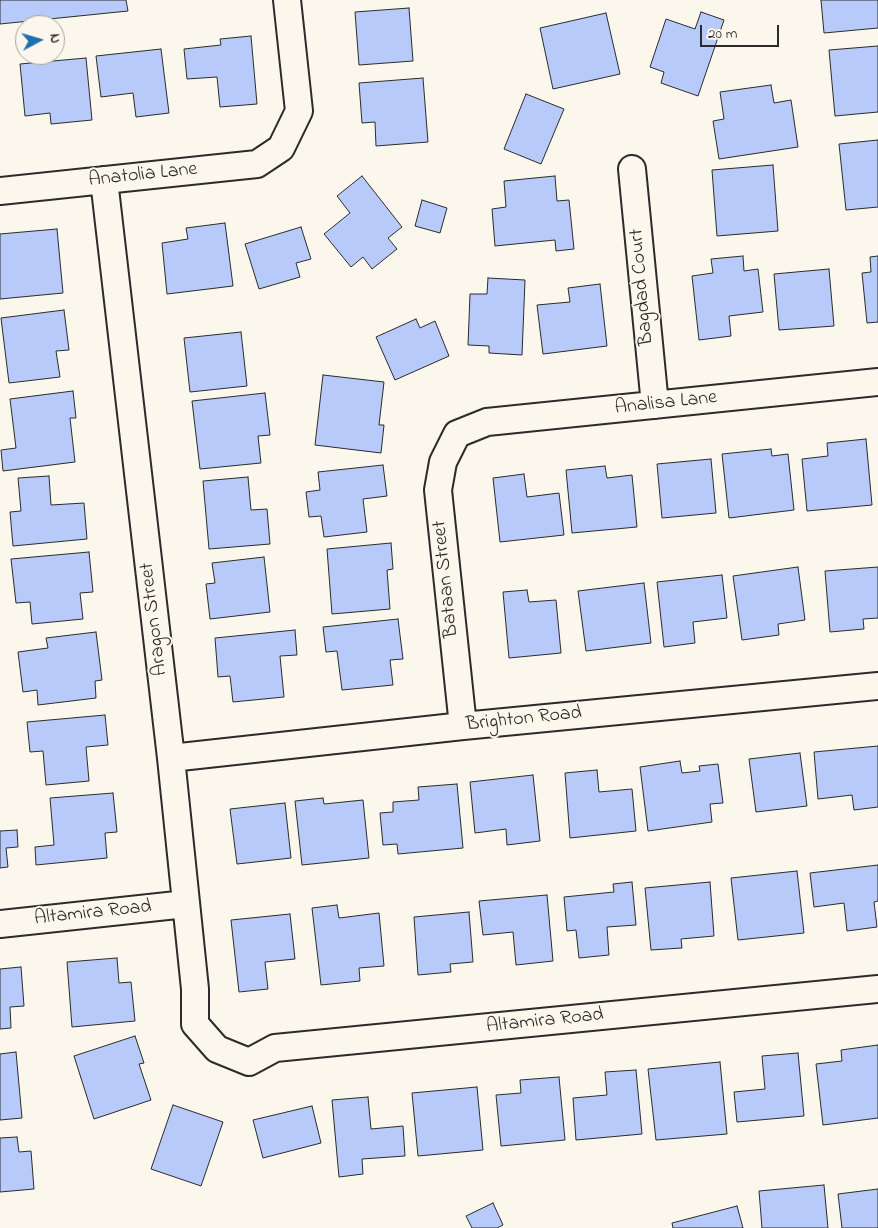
<!DOCTYPE html>
<html>
<head>
<meta charset="utf-8">
<style>
  body { margin:0 }
  #map { position:relative; width:878px; height:1228px; overflow:hidden; background:#fbf7ec; font-family:"Indie Flower",sans-serif }
  canvas { display:block }
  .north { position:absolute; left:15px; top:15px; width:50px; height:50px; box-sizing:border-box; background:#fbf7ec; border:1px solid #a8a59f; border-radius:50%; rotate:84deg; font-size:14px; font-weight:700; line-height:20px; text-align:center; color:#2b2b2b }
  .north::after { content:''; display:block; margin:auto; width:18px; height:22px; background:#1f6fb2; clip-path:polygon(50% 0,100% 100%,50% 72%,0 100%) }
  .scale { position:absolute; left:700px; top:25px; width:79px; height:22px; box-sizing:border-box; border:2px solid #2b2b2b; border-top:0; padding-left:6px; font-size:15px; line-height:18px; white-space:nowrap; color:#2b2b2b; -webkit-text-stroke:4px #fbf7ec; paint-order:stroke }
</style>
</head>
<body>
<div id="map">
<canvas width="878" height="1228"></canvas>
<div class="north">N</div>
<div class="scale">20 m</div>
</div>
<script>
const ctx = document.querySelector('canvas').getContext('2d');
ctx.lineJoin = 'round';
function paint(path, color) { ctx.fillStyle = color; ctx.fill(path, 'evenodd'); }
const poly = rows => new Path2D(rows.map(r => 'M' + r).join(''));
function stroke(path, color, width, dash) { ctx.strokeStyle = color; ctx.lineWidth = width; ctx.lineCap = dash ? 'butt' : 'round'; ctx.setLineDash(dash || []); ctx.stroke(path); }
function label(font, color, halo, rows, align = 'center') {
  ctx.font = font + ' "Indie Flower",sans-serif'; ctx.lineWidth = 4; ctx.setLineDash([]); ctx.textBaseline = 'middle'; ctx.strokeStyle = halo; ctx.fillStyle = color; for (const [text, x, y, turn = 0] of rows) {
    ctx.save(); ctx.translate(x, y); ctx.rotate((+turn || 0) * Math.PI / 180); ctx.textAlign = isNaN(turn) ? turn : align; if (halo) ctx.strokeText(text, 0, 0); ctx.fillText(text, 0, 0); ctx.restore();
  }
}
const building = poly([
  [0,0,126,0,128,11,0,24,0,0],
  [821,0,878,0,878,28,824,33,821,0],
  [409,8,413,61,359,65,355,12,409,8],
  [701,12,724,20,698,96,661,83,664,72,650,67,666,19,695,29,701,12],
  [606,13,620,74,553,89,540,28,606,13],
  [251,36,257,104,220,107,217,77,187,79,184,49,221,45,220,39,251,36],
  [878,46,878,112,835,116,829,50,878,46],
  [161,49,169,113,136,117,133,93,101,97,96,56,161,49],
  [86,58,92,120,51,124,50,113,25,116,20,64,86,58],
  [423,78,428,142,376,146,375,122,362,123,359,83,423,78],
  [771,85,774,103,791,100,798,147,719,159,713,121,724,119,720,92,771,85],
  [526,94,564,109,541,164,504,149,526,94],
  [878,140,878,207,846,210,839,144,878,140],
  [773,165,778,231,717,236,712,170,773,165],
  [362,176,402,227,388,238,397,249,372,269,363,257,351,267,324,234,350,213,337,196,362,176],
  [555,176,557,201,569,200,574,249,556,251,555,240,495,246,492,209,506,207,504,181,555,176],
  [422,200,447,208,440,233,415,226,422,200],
  [225,223,233,286,167,294,162,243,188,239,186,228,225,223],
  [301,227,311,259,296,263,300,277,259,289,245,244,301,227],
  [57,229,63,293,0,299,0,234,57,229],
  [743,256,744,271,758,269,763,312,729,316,731,336,699,340,692,276,713,273,711,259,743,256],
  [878,256,878,322,867,323,862,273,871,272,870,257,878,256],
  [829,269,834,326,779,330,774,274,829,269],
  [488,278,525,280,522,355,489,353,489,346,468,345,470,294,487,294,488,278],
  [600,284,607,346,543,354,537,305,570,302,568,288,600,284],
  [64,310,69,350,56,351,60,377,9,383,1,318,64,310],
  [416,319,420,328,435,321,449,356,395,380,376,337,416,319],
  [241,332,247,386,190,392,184,338,241,332],
  [323,375,384,382,379,425,384,425,381,453,315,445,323,375],
  [73,391,76,418,70,418,75,462,3,471,1,450,16,448,10,399,73,391],
  [265,393,270,435,258,436,261,463,200,469,192,401,265,393],
  [866,439,872,505,807,511,802,459,828,456,827,443,866,439],
  [771,449,772,456,788,454,794,510,729,518,722,454,771,449],
  [711,459,716,513,662,518,657,464,711,459],
  [383,465,387,496,363,499,367,532,324,537,321,516,309,517,306,492,320,490,318,472,383,465],
  [605,466,607,478,632,475,637,527,572,533,566,470,605,466],
  [524,474,527,497,559,493,564,535,500,542,493,478,524,474],
  [49,476,51,505,84,503,87,539,13,546,10,512,21,511,18,478,49,476],
  [248,477,251,510,267,509,270,544,209,549,203,481,248,477],
  [391,543,393,569,387,570,390,609,332,614,327,549,391,543],
  [89,552,93,592,80,593,83,619,32,624,30,602,16,603,11,559,89,552],
  [264,557,270,612,210,619,206,584,215,583,212,563,264,557],
  [798,567,805,620,778,624,779,635,742,640,733,576,798,567],
  [878,567,878,618,863,619,864,629,830,632,825,571,878,567],
  [722,575,727,618,693,622,695,643,664,647,657,582,722,575],
  [644,583,651,643,586,651,578,591,644,583],
  [527,590,529,602,556,600,561,653,509,658,503,592,527,590],
  [398,619,403,659,390,660,393,685,342,690,337,651,326,652,323,627,398,619],
  [295,630,297,655,280,656,284,697,233,702,230,676,218,677,215,638,295,630],
  [96,632,102,680,95,681,96,698,38,705,37,690,23,692,18,652,48,648,46,638,96,632],
  [105,715,108,745,86,747,89,781,46,785,43,751,30,752,27,722,105,715],
  [878,746,878,807,854,810,852,795,818,799,814,752,878,746],
  [800,753,807,806,756,812,749,759,800,753],
  [680,761,682,773,700,771,699,766,718,764,723,803,710,804,712,822,648,831,640,767,680,761],
  [597,770,599,792,632,789,636,831,570,838,565,773,597,770],
  [533,775,540,841,507,845,506,829,475,833,470,782,533,775],
  [457,784,463,848,398,854,397,844,383,845,380,813,393,812,393,802,419,800,418,787,457,784],
  [113,793,117,832,105,833,107,858,36,865,35,847,54,845,50,798,113,793],
  [323,798,324,804,363,800,369,858,302,865,295,801,323,798],
  [285,803,291,858,237,864,230,809,285,803],
  [17,830,18,847,6,848,8,867,0,868,0,831,17,830],
  [878,865,878,901,874,902,877,927,847,931,844,903,814,907,810,873,878,865],
  [797,871,804,933,738,940,731,878,797,871],
  [632,882,636,925,607,927,609,955,579,958,576,930,567,931,564,897,614,892,613,884,632,882],
  [710,882,714,936,681,939,682,948,651,950,645,888,710,882],
  [547,895,553,961,516,965,513,932,483,935,479,901,547,895],
  [337,905,339,918,379,913,384,966,359,968,360,981,321,985,312,908,337,905],
  [469,912,473,962,450,964,451,972,418,975,414,917,469,912],
  [290,914,295,959,265,962,268,989,239,992,231,920,290,914],
  [117,958,119,983,131,982,135,1021,72,1027,67,962,117,958],
  [21,967,24,1006,10,1007,11,1028,0,1029,0,969,21,967],
  [135,1036,144,1063,139,1064,151,1100,94,1119,74,1056,135,1036],
  [878,1045,878,1118,823,1125,816,1064,842,1061,841,1050,878,1045],
  [16,1052,22,1118,0,1120,0,1054,16,1052],
  [798,1053,804,1116,737,1122,734,1092,765,1089,762,1056,798,1053],
  [720,1062,727,1134,656,1140,648,1069,720,1062],
  [636,1070,642,1134,576,1140,573,1098,607,1095,605,1072,636,1070],
  [559,1077,565,1140,501,1146,496,1095,521,1093,520,1080,559,1077],
  [477,1087,483,1150,418,1156,412,1093,477,1087],
  [368,1097,371,1129,403,1126,405,1156,362,1159,363,1174,339,1177,332,1100,368,1097],
  [173,1105,223,1122,201,1186,151,1169,173,1105],
  [312,1106,321,1143,263,1158,253,1120,312,1106],
  [17,1137,19,1152,31,1151,34,1189,0,1192,0,1138,17,1137],
  [824,1185,828,1228,762,1228,759,1191,824,1185],
  [878,1189,878,1228,842,1228,838,1194,878,1189],
  [493,1203,503,1225,497,1228,472,1228,466,1216,493,1203],
  [737,1206,743,1228,673,1228,672,1223,737,1206]
]);
paint(building, '#b8caf9');
stroke(building, '#2b2b2b', 1);
const minor = poly([
  [632,169,655,405],
  [104,180,171,758,195,989,195,1024,217,1049,249,1062,275,1048,878,989],
  [0,191,257,164,281,148,299,111,287,0],
  [463,726,438,490,443,462,457,434,487,422,878,382],
  [171,758,463,726,878,686],
  [0,924,186,904]
]);
stroke(minor, '#2b2b2b', 30);
stroke(minor, '#fbf7ec', 26);
label('20px', '#2b2b2b', '#fbf7ec', [
  ["Anatolia Lane",143,176,-6],
  ["Bagdad Court",643,287,-95],
  ["Analisa Lane",666,404,-6],
  ["Bataan Street",447,579,-96],
  ["Aragon Street",155,619,-97],
  ["Brighton Road",524,720,-6],
  ["Altamira Road",93,914,-6],
  ["Altamira Road",545,1022,-6]
]);
</script>
</body>
</html>
